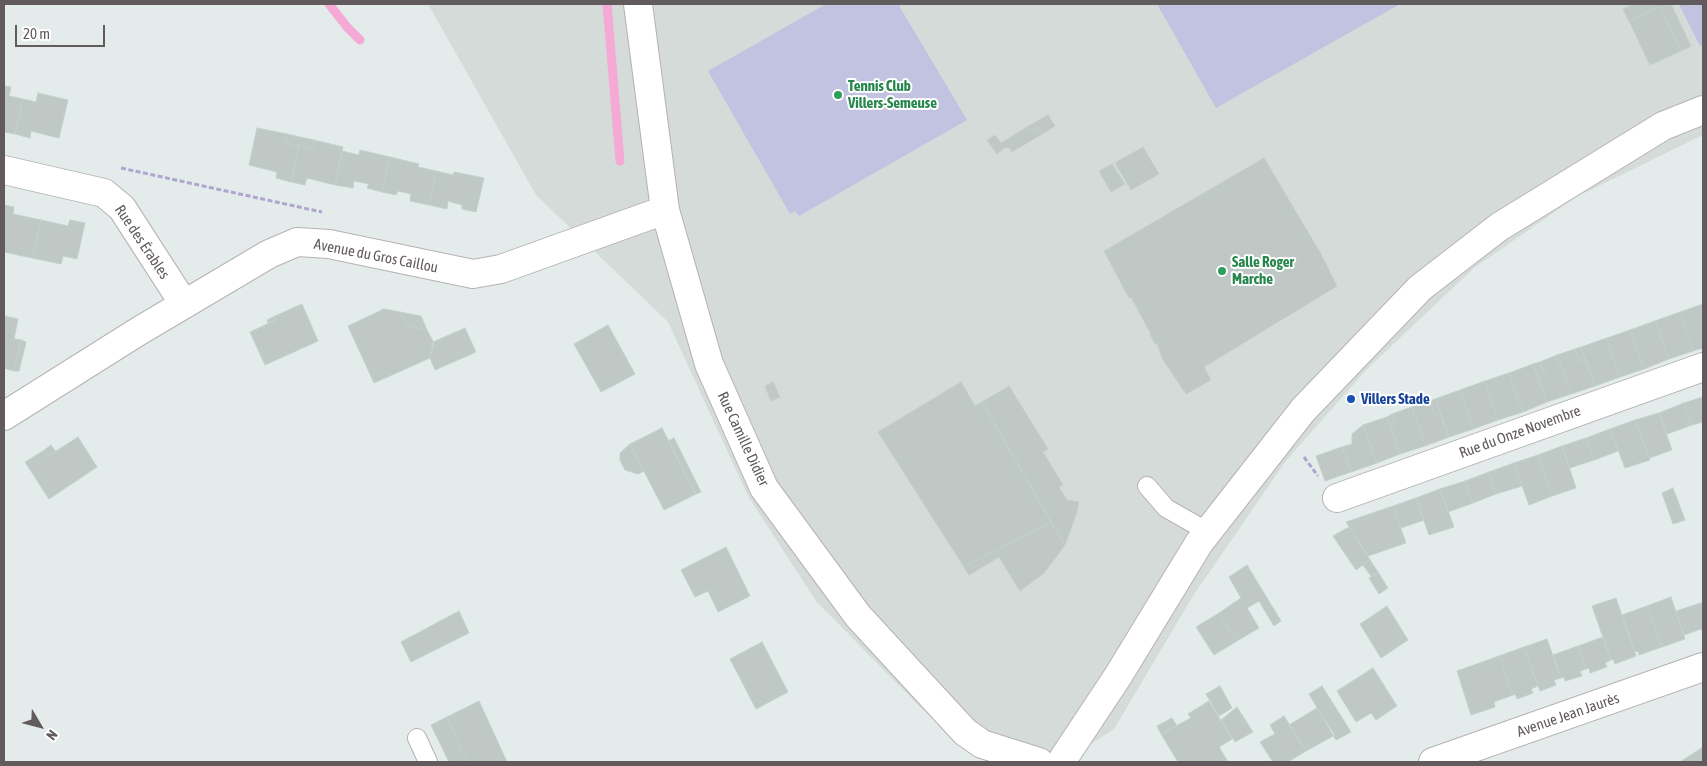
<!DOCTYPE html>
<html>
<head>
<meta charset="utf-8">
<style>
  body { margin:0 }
  #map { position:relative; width:1707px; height:766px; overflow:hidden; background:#e3ecea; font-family:"Asap Condensed",sans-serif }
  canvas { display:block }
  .frame { position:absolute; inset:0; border:5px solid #625b5e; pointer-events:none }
  .north { position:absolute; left:15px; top:701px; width:50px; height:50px; -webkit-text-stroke:4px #fff; paint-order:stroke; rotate:127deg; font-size:14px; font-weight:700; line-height:20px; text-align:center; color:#625b5e }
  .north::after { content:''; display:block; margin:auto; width:18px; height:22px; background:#625b5e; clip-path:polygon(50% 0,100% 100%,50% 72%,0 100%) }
  .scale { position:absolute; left:15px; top:25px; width:90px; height:22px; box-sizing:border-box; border:2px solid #625b5e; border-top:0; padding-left:6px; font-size:15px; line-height:18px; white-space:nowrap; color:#625b5e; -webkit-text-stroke:4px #fff; paint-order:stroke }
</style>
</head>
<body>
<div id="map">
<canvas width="1707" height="766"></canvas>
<div class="frame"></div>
<div class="north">N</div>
<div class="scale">20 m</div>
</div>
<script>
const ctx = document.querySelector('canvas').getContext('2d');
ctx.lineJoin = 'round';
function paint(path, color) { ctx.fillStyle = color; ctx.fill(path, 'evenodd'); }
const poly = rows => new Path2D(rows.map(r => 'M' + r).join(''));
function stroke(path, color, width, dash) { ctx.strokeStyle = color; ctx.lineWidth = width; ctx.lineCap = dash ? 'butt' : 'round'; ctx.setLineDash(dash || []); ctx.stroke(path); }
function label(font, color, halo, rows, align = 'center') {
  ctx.font = font + ' "Asap Condensed",sans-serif'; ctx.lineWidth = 4; ctx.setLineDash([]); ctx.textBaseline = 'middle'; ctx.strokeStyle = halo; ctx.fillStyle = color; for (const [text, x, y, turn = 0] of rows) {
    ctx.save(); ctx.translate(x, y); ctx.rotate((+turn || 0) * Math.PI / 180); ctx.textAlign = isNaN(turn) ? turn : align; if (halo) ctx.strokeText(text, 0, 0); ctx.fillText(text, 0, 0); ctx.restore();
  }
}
paint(poly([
  [428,4,1703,4,1703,135,1576,197,1474,268,1367,369,1285,462,1193,596,1114,729,1086,747,1057,759,963,740,922,709,816,601,748,496,668,322,536,195]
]), '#d5dbd9');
paint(poly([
  [826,4,898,4,967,120,799,216,795,211,790,214,708,71],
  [1157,4,1400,4,1216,108],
  [1679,4,1703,4,1703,45,1700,46]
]), '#c2c2e1');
stroke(poly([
  [329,4,347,27,360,40],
  [607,4,620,161]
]), '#f5aad5', 9);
const building = poly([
  [1633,4,1671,4,1691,46,1681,51,1660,6,1629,21,1623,9,1633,4],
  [1660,6,1681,51,1650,65,1629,21,1660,6],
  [4,86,11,87,9,96,23,99,15,134,4,132,4,86],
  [38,93,68,100,59,138,31,131,30,138,15,134,23,99,36,102,38,93],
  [1048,115,1055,126,1042,134,1038,127,1031,132,1027,127,1048,115],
  [1027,127,1031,132,1038,127,1042,134,1012,152,1010,148,1004,148,997,154,987,140,995,135,1001,143,1027,127],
  [257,128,287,134,285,142,299,146,291,182,276,178,277,172,249,165,257,128],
  [287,134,300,137,299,146,285,142,287,134],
  [300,137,314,140,313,149,299,146,300,137],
  [314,140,343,147,335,185,307,178,305,185,291,182,299,146,313,149,314,140],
  [1143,147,1159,174,1131,190,1115,163,1143,147],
  [360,150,390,157,382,192,367,188,369,184,354,181,353,188,335,185,342,151,359,155,360,150],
  [390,157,419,164,418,167,436,171,429,205,410,201,411,194,398,191,396,195,382,192,390,157],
  [1264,158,1321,254,1337,286,1204,367,1211,380,1186,394,1162,358,1157,343,1155,344,1150,335,1151,334,1131,297,1129,298,1104,251,1264,158],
  [1112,164,1125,184,1111,192,1099,171,1112,164],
  [436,171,453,175,454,172,484,178,476,212,462,209,462,205,448,201,447,209,429,205,436,171],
  [4,205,14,207,13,214,41,220,32,258,4,252,4,205],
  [41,220,68,226,70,220,85,223,77,259,63,256,61,264,32,258,41,220],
  [302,304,318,341,265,365,250,332,276,320,275,316,302,304],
  [1703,304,1703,348,1693,351,1680,312,1703,304],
  [384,309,400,312,408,326,427,330,434,343,430,358,374,383,348,326,384,309],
  [400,312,421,316,427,330,408,326,400,312],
  [1680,312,1693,351,1669,359,1655,321,1680,312],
  [4,316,18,319,14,339,21,340,14,371,4,368,4,316],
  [275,316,276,320,268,323,267,320,275,316],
  [1655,321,1669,359,1644,369,1630,330,1655,321],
  [608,325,635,374,601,392,574,344,608,325],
  [465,328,476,352,435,370,430,358,433,342,465,328],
  [1630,330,1644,369,1620,377,1607,338,1630,330],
  [1607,338,1620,377,1595,386,1581,347,1607,338],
  [21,340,26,342,19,371,14,371,21,340],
  [1581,347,1586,360,1580,363,1575,349,1581,347],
  [1575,349,1580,363,1586,360,1595,386,1571,394,1557,355,1575,349],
  [1557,355,1571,394,1547,402,1538,377,1545,375,1540,362,1557,355],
  [1540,362,1545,375,1538,377,1533,364,1540,362],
  [1533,364,1547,402,1523,412,1509,373,1533,364],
  [1509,373,1523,412,1498,420,1485,381,1509,373],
  [1485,381,1498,420,1473,429,1460,390,1485,381],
  [773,382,780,397,771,401,765,386,773,382],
  [961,382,975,406,982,402,1051,522,964,567,878,432,961,382],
  [1009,386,1048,449,1043,452,1063,485,1059,487,1067,500,1079,502,1076,515,1065,545,982,402,1009,386],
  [1460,390,1473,429,1449,437,1435,399,1460,390],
  [1703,397,1703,422,1692,425,1684,403,1703,397],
  [1435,399,1440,412,1435,415,1430,401,1435,399],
  [1430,401,1435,415,1440,412,1449,437,1425,446,1412,407,1430,401],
  [1684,403,1692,425,1667,434,1659,413,1684,403],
  [1412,407,1425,446,1400,454,1391,429,1396,426,1392,414,1412,407],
  [1659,413,1672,450,1649,458,1635,420,1659,413],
  [1392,414,1396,426,1391,429,1387,417,1392,414],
  [1387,417,1400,454,1377,463,1363,425,1387,417],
  [1635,420,1650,460,1625,468,1610,429,1635,420],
  [1363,425,1377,463,1351,472,1342,447,1352,444,1352,434,1363,425],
  [662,428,696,494,664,510,630,444,662,428],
  [1610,429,1618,451,1594,460,1586,438,1610,429],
  [78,437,97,467,49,499,25,462,43,451,47,457,78,437],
  [674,438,701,492,696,494,668,441,674,438],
  [1586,438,1594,460,1570,468,1562,446,1586,438],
  [630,444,644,471,638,474,625,470,620,460,620,453,630,444],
  [51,445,56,452,47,457,43,451,51,445],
  [1562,446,1576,488,1552,496,1538,455,1562,446],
  [1342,447,1351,472,1325,481,1316,456,1342,447],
  [1538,455,1552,496,1529,505,1514,463,1538,455],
  [1514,463,1522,486,1496,494,1489,472,1514,463],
  [1489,472,1496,494,1473,503,1465,481,1489,472],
  [1465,481,1473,503,1448,512,1440,489,1465,481],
  [1673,488,1685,520,1673,524,1662,493,1673,488],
  [1440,489,1454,527,1429,535,1416,498,1440,489],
  [1416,498,1424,520,1401,528,1393,506,1416,498],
  [1393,506,1406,543,1368,556,1346,522,1393,506],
  [1051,522,1065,545,1044,573,1020,591,999,557,969,575,964,567,1051,522],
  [1349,527,1370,560,1356,570,1333,536,1349,527],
  [726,547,750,596,718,612,708,591,695,597,681,570,726,547],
  [1370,560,1378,572,1371,576,1363,565,1370,560],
  [1247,565,1281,621,1274,626,1259,601,1247,608,1259,628,1237,641,1219,613,1241,598,1229,577,1247,565],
  [1378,572,1388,588,1379,594,1369,578,1378,572],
  [1671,597,1685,639,1662,647,1647,606,1671,597],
  [1616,598,1636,656,1615,664,1613,659,1611,660,1592,606,1616,598],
  [1701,603,1703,611,1703,632,1701,629,1684,635,1676,611,1701,603],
  [1387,606,1408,640,1381,658,1360,624,1387,606],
  [1647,606,1662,647,1639,655,1638,651,1635,652,1622,615,1647,606],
  [459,611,469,633,411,662,401,642,459,611],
  [1219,613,1237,641,1214,655,1196,627,1219,613],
  [1603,637,1611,660,1605,663,1607,667,1590,673,1589,668,1586,669,1578,646,1603,637],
  [1547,639,1561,678,1554,680,1556,685,1540,691,1524,647,1547,639],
  [762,642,788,692,756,709,730,659,762,642],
  [1578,646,1586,669,1580,671,1582,676,1565,681,1564,677,1561,678,1553,655,1578,646],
  [1524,647,1538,686,1531,689,1533,693,1517,699,1515,694,1513,695,1499,656,1524,647],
  [1499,656,1513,695,1494,702,1495,707,1471,715,1457,671,1499,656],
  [1373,668,1397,706,1376,720,1371,713,1356,722,1337,691,1373,668],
  [1220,686,1232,708,1219,716,1206,694,1220,686],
  [1322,686,1351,732,1336,740,1309,694,1322,686],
  [479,701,507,762,467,762,447,717,479,701],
  [1209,701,1232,739,1219,747,1228,762,1178,762,1161,734,1191,718,1188,714,1209,701],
  [1237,707,1253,732,1235,742,1221,720,1237,707],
  [1317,708,1335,735,1306,751,1289,725,1317,708],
  [1284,716,1306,751,1288,762,1273,762,1260,742,1275,734,1270,725,1284,716],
  [447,717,467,762,449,762,431,725,447,717],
  [1172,718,1177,726,1161,734,1157,726,1172,718],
  [1703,747,1703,762,1680,762,1703,747]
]);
paint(building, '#c0c8c5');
stroke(building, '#c2d0cc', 1);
const service = poly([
  [1147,486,1166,508,1208,532],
  [417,738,428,762]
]);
const minor = poly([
  [638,4,665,210,709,364,764,488,858,616,965,732,982,744,1039,762],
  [4,170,104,193,122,208,184,304],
  [4,416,139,331,269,254,297,242,329,244,473,274,501,269,665,210],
  [1337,498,1703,367],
  [1433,762,1703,667]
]);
const secondary = poly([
  [1061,762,1118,676,1199,543,1303,410,1420,288,1499,227,1663,126,1703,110]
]);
stroke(service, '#b7b1b3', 20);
stroke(minor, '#b7b1b3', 30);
stroke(secondary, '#b9b2b5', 30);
stroke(poly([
  [121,168,322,212],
  [1304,457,1318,476]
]), '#b0a5d0', 3, [5, 2.5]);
stroke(service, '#fff', 18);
stroke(minor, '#fff', 28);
stroke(secondary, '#fff', 28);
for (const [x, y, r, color] of [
  [838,95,5,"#2e9e5b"],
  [1222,271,5,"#2e9e5b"],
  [1351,399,5,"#1a4fb4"]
]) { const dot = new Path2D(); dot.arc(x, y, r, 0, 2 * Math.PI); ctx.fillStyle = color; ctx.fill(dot); stroke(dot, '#fff', 2); }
label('bold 15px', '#27864d', '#fff', [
  ["Tennis Club",848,86],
  ["Villers-Semeuse",848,103],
  ["Salle Roger",1232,262],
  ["Marche",1232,279]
], 'left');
label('15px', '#625b5e', '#fff', [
  ["Rue des Érables",142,242,56],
  ["Avenue du Gros Caillou",376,256,11],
  ["Rue du Onze Novembre",1520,432,-20],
  ["Rue Camille Didier",743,439,65],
  ["Avenue Jean Jaurès",1568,715,-19]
]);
label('bold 15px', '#164399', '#fff', [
  ["Villers Stade",1361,399]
], 'left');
</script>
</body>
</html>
